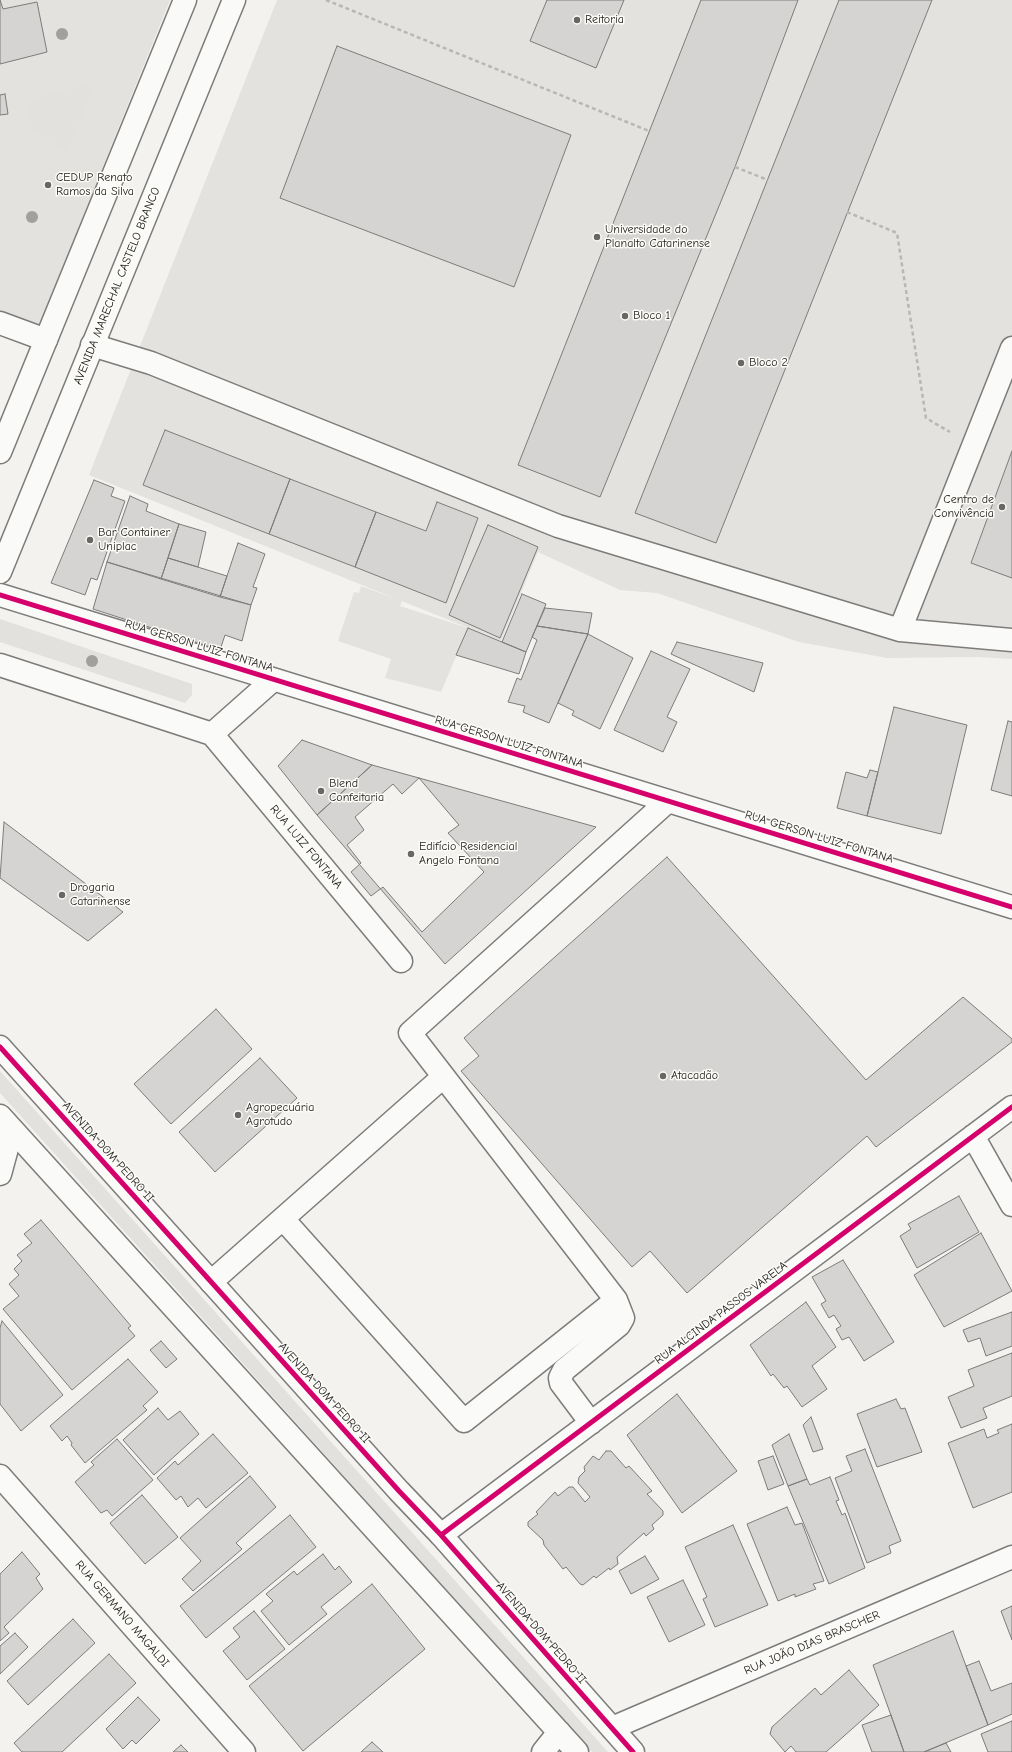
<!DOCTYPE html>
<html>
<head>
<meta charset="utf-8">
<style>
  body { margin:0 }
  canvas { display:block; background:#f3f2ef }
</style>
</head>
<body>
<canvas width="1012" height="1752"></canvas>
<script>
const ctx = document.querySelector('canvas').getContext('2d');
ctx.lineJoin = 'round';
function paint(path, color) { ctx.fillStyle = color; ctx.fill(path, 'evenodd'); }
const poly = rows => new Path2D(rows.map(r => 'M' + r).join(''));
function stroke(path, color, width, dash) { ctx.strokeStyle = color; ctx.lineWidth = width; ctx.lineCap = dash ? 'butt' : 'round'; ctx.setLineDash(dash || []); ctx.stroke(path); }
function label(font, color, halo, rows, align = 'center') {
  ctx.font = font + ' "Comic Neue",sans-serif'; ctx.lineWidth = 3; ctx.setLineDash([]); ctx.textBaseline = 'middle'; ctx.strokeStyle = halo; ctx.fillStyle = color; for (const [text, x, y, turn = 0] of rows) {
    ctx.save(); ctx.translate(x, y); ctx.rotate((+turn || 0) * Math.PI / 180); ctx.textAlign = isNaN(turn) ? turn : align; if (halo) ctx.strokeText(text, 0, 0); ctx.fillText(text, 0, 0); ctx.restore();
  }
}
paint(poly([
  [0,0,170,0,39,325,0,311],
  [277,0,1012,0,1012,659,976,657,887,658,799,642,657,593,620,590,538,552,501,641,89,475],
  [361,586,402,601,400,606,468,628,441,692,385,678,391,659,338,641,354,592,359,593]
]), '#e3e2de');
paint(poly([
  [1,0,36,0,37,2,3,9],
  [97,81,67,151,33,129,28,101],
  [0,619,192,684,192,695,185,703,0,642],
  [0,1071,608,1752,592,1752,0,1093]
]), '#e2e1dd');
const building = poly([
  [0,0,3,9,37,2,47,52,0,64,0,0],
  [547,0,624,0,596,68,530,41,547,0],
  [701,0,798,0,735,167,600,497,518,465,701,0],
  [839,0,932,0,716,543,635,513,839,0],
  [337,46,571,135,514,287,280,198,337,46],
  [5,94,8,114,0,115,0,95,5,94],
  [165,430,290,479,269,534,143,485,165,430],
  [1012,451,1012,578,971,563,1012,451],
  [290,479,376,512,355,567,269,534,290,479],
  [94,480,114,488,111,496,125,501,97,580,91,578,85,595,51,583,94,480],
  [130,496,148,504,146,511,179,524,161,579,107,562,130,496],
  [437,502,478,518,446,603,355,567,376,512,426,531,437,502],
  [179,524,206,532,198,567,168,558,179,524],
  [488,525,538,547,500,638,449,615,488,525],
  [238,543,265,554,253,587,257,588,251,605,220,597,238,543],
  [168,558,227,576,220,597,161,579,168,558],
  [107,562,251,605,242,641,225,635,220,650,93,609,107,562],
  [522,594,546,604,526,652,502,642,522,594],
  [545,608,592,613,588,634,537,626,545,608],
  [537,626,588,634,549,723,523,712,525,706,508,702,517,678,521,680,537,640,532,637,537,626],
  [468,628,526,652,519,674,456,655,468,628],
  [588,634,633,658,600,729,572,715,574,711,558,703,588,634],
  [677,642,763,663,754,692,671,654,677,642],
  [651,651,690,669,667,717,677,722,663,752,614,730,651,651],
  [894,707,967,725,941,834,867,816,894,707],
  [1008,721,1012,722,1012,796,991,790,1008,721],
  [302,740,372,765,317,815,278,766,302,740],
  [372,765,596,827,445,964,317,815,372,765],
  [870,770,878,772,867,816,837,808,846,772,867,778,870,770],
  [419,778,459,825,448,833,484,872,422,932,383,887,371,896,351,872,361,863,347,845,364,830,355,817,393,784,402,794,419,778],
  [4,822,123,912,88,941,0,878,4,822],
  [667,857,866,1080,963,997,1012,1039,1012,1042,876,1147,867,1136,687,1293,650,1251,632,1267,461,1071,479,1056,464,1038,667,857],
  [216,1009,252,1049,171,1124,134,1084,216,1009],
  [260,1058,297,1098,215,1172,179,1132,260,1058],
  [959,1196,979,1232,917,1268,900,1236,911,1229,908,1224,959,1196],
  [41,1220,131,1326,128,1328,135,1336,72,1390,3,1309,19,1296,9,1284,19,1275,14,1269,22,1261,17,1255,32,1243,24,1234,41,1220],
  [981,1233,1012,1291,944,1327,914,1275,981,1233],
  [843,1260,894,1342,864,1361,849,1337,842,1340,836,1329,841,1326,834,1315,829,1318,821,1304,826,1301,812,1277,843,1260],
  [806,1302,836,1347,812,1366,827,1389,802,1407,787,1386,784,1388,773,1374,771,1376,750,1345,806,1302],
  [1012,1312,1012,1346,986,1356,980,1338,968,1342,963,1330,1012,1312],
  [2,1321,63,1395,21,1431,0,1404,0,1328,2,1321],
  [161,1341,177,1359,166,1368,150,1350,161,1341],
  [1012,1353,1012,1396,983,1408,987,1418,961,1428,948,1397,974,1386,968,1370,1012,1353],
  [128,1359,158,1392,143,1406,147,1410,85,1463,71,1445,72,1443,67,1436,62,1441,50,1426,128,1359],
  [677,1394,737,1471,682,1513,627,1435,677,1394],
  [896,1399,901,1409,905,1408,922,1452,877,1467,857,1414,896,1399],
  [158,1408,168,1420,180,1411,199,1434,154,1475,123,1440,158,1408],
  [811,1417,823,1449,813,1452,803,1425,811,1417],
  [1012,1424,1012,1492,973,1508,948,1443,984,1429,987,1438,999,1433,997,1430,1012,1424],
  [213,1434,248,1473,206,1508,198,1498,188,1507,181,1496,176,1500,157,1478,175,1461,178,1465,213,1434],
  [789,1434,807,1479,788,1486,772,1445,789,1434],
  [117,1439,153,1480,112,1516,107,1510,101,1513,75,1482,94,1465,91,1462,117,1439],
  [865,1449,901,1541,889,1546,891,1553,867,1563,835,1478,852,1471,846,1456,865,1449],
  [606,1451,611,1451,626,1468,629,1466,652,1491,647,1494,663,1511,663,1515,652,1525,654,1529,646,1536,644,1533,617,1557,618,1564,610,1570,609,1568,596,1578,594,1576,583,1585,580,1584,566,1567,563,1569,544,1545,543,1540,528,1526,528,1522,538,1514,536,1512,555,1492,558,1496,569,1487,573,1487,585,1502,590,1497,578,1483,579,1477,585,1471,584,1467,593,1456,599,1460,606,1451],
  [773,1456,784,1484,768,1490,758,1461,773,1456],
  [250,1476,276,1507,236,1543,242,1549,193,1591,182,1579,201,1561,180,1538,250,1476],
  [830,1477,839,1500,836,1501,842,1515,845,1513,865,1568,829,1584,788,1486,807,1479,810,1485,830,1477],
  [142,1495,178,1537,145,1564,110,1523,142,1495],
  [787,1507,795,1525,802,1523,824,1581,813,1584,816,1589,795,1597,795,1594,778,1601,747,1524,787,1507],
  [290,1515,316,1547,206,1638,180,1606,290,1515],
  [733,1525,768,1605,715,1627,703,1599,707,1597,685,1547,733,1525],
  [22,1552,40,1574,36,1578,43,1589,4,1627,9,1633,0,1641,0,1574,22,1552],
  [323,1554,335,1570,339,1566,352,1582,321,1607,327,1614,289,1645,261,1611,273,1601,266,1594,294,1571,297,1575,323,1554],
  [645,1556,659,1579,631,1594,619,1571,645,1556],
  [683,1580,705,1625,669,1642,647,1597,683,1580],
  [372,1584,425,1649,303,1751,249,1686,372,1584],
  [1012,1606,1012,1640,1001,1611,1012,1606],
  [254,1611,285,1649,247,1680,223,1651,240,1637,233,1628,254,1611],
  [73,1619,95,1643,28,1705,7,1681,73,1619],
  [953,1631,988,1725,924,1752,904,1752,873,1665,953,1631],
  [15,1633,28,1647,0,1674,0,1646,15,1633],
  [109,1654,136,1683,62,1752,22,1752,14,1743,109,1654],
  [979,1661,991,1691,1012,1683,1012,1714,988,1725,966,1666,979,1661],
  [849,1670,879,1705,826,1752,796,1752,791,1746,785,1752,770,1734,772,1727,815,1688,821,1695,849,1670],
  [138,1697,160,1720,136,1744,132,1740,123,1749,106,1729,138,1697],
  [891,1715,904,1752,872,1752,862,1725,891,1715],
  [1012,1721,1012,1752,988,1752,981,1734,1012,1721],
  [372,1742,383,1752,361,1752,372,1742],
  [946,1743,951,1752,924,1752,946,1743],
  [181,1745,188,1752,173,1752,181,1745]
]);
paint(building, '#d5d4d2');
stroke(building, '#7d7c7b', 1);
const minor = poly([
  [0,323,46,340],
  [92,345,151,363,558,526,900,630,1012,348],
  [0,595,1012,907],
  [900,630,1012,640],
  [0,665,212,734,273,680],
  [212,734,401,961],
  [973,1136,1012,1205],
  [0,1174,12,1130],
  [283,1219,464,1421,616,1300],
  [211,1282,443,1077],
  [591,1423,561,1383,560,1378,564,1370,619,1325,623,1318,616,1300,410,1033,668,801],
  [0,1476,244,1752],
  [441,1535,1012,1107],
  [612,1728,1012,1557],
  [543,1752,559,1732]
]);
const major = poly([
  [0,452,185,0],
  [0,572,234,0],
  [0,1047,399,1491,441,1535,633,1752],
  [0,1116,577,1752]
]);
stroke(minor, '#7d7c7b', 25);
stroke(major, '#7d7c7b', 25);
stroke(poly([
  [326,0,649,131],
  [735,167,768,180],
  [847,212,897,233,926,418,950,432]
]), '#b8b7b6', 2.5, [4, 3]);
stroke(minor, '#fafaf8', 22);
stroke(major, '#fafaf8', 22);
stroke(poly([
  [0,595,1012,907],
  [0,1047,399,1491,441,1535,633,1752],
  [441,1535,1012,1107]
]), '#d6006c', 5);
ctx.fillStyle = '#a0a09e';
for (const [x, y] of [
  [62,34],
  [32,217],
  [92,661]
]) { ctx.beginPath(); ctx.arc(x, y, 6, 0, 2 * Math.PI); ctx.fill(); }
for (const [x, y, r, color] of [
  [577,20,4,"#676766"],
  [48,185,4,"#676766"],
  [597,237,4,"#676766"],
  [625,316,4,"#676766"],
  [741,363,4,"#676766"],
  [1002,507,4,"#676766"],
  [90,540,4,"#676766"],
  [321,791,4,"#676766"],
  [411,854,4,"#676766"],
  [62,895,4,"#676766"],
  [663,1076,4,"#676766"],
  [238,1115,4,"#676766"]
]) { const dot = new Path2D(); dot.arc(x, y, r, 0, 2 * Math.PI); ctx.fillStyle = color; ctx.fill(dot); stroke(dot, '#fdfcf7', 1.5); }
label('12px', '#1c1c1c', '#fdfcf7', [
  ["Reitoria",585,20],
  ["CEDUP Renato",56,178],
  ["Ramos da Silva",56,192],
  ["Universidade do",605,230],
  ["Planalto Catarinense",605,244],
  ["Bloco 1",633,316],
  ["Bloco 2",749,363],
  ["Centro de",994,500,"right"],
  ["Convivência",994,514,"right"],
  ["Bar Container",98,533],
  ["Uniplac",98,547],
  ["Blend",329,784],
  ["Confeitaria",329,798],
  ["Edifício Residencial",419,847],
  ["Angelo Fontana",419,861],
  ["Drogaria",70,888],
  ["Catarinense",70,902],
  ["Atacadão",671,1076],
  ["Agropecuária",246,1108],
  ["Agrotudo",246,1122]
], 'left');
label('12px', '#1c1c1c', '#fdfcf7', [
  ["AVENIDA MARECHAL CASTELO BRANCO",117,286,-68],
  ["RUA GERSON LUIZ FONTANA",199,646,17],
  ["RUA GERSON LUIZ FONTANA",509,742,17],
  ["RUA GERSON LUIZ FONTANA",819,837,17],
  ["RUA LUIZ FONTANA",306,847,50],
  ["AVENIDA DOM PEDRO II",108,1152,48],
  ["RUA ALCINDA PASSOS VARELA",721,1313,-37],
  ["AVENIDA DOM PEDRO II",324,1393,48],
  ["RUA GERMANO MAGALDI",122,1614,49],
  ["AVENIDA DOM PEDRO II",541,1633,49],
  ["RUA JOÃO DIAS BRASCHER",812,1643,-23]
]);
</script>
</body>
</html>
